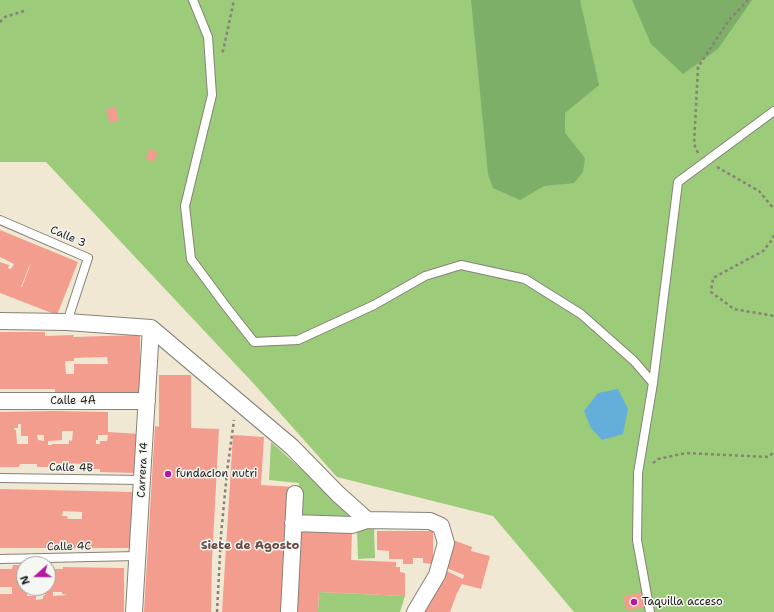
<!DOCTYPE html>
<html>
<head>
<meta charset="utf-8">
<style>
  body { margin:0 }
  #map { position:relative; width:774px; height:612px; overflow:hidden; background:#f1e8d4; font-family:"Shantell Sans",sans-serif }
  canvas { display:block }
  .north { position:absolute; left:16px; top:556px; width:40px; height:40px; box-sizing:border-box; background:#f6f6f2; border:1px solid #9f9f9c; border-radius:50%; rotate:249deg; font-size:11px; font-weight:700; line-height:16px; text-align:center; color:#1c1c1c }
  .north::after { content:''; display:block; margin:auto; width:14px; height:18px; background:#b5179e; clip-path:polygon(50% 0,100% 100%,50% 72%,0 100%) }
</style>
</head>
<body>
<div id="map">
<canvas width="774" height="612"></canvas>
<div class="north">N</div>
</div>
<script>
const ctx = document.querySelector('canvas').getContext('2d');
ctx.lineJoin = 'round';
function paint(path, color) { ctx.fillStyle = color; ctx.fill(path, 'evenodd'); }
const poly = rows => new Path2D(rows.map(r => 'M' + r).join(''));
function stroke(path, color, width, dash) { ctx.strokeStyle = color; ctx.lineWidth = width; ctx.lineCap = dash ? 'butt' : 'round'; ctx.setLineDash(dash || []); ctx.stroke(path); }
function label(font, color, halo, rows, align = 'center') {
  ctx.font = font + ' "Shantell Sans",sans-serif'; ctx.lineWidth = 3; ctx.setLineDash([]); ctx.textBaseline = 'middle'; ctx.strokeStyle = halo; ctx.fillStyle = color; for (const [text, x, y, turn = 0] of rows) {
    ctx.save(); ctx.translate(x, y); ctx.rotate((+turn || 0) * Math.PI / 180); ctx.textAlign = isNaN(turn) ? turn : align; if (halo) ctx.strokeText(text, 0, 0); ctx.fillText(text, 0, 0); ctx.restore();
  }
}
paint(poly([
  [0,0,774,0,774,612,574,612,493,516,337,477,254,384,46,162,0,162],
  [271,442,318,484,348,506,351,523,297,519,299,483,269,480],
  [357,528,374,528,375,558,358,559],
  [319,592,405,596,400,612,318,612]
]), '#9ccb79');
paint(poly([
  [471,0,580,0,599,85,565,113,565,133,585,158,583,172,574,183,544,186,520,200,493,188,488,174],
  [632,0,752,0,718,49,683,74,651,44]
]), '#7daf69');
paint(poly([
  [618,389,628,409,623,434,602,440,591,428,584,411,598,393]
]), '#64aedc');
paint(poly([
  [115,106,119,120,110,123,106,110],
  [149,149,158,152,154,162,146,159],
  [0,230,78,262,57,315,0,293,0,262,9,265,8,268,11,269,14,264,0,257],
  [31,263,22,287,21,287,28,269],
  [0,332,45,332,45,336,74,335,73,337,140,335,140,392,55,393,55,389,0,389],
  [107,357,108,364,74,364,74,374,66,374,65,361,74,361,74,358],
  [159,375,191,375,191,428,219,429,212,560,211,612,144,612,155,426,159,427],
  [53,411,108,412,108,432,140,434,138,473,100,472,100,469,85,469,85,464,52,463,51,467,37,467,37,464,20,464,19,467,0,467,0,412],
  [18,424,21,424,21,436,28,436,28,444,17,444,16,430,14,430,14,428,18,428],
  [62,431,73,431,72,441,69,440,69,444,52,444,52,445,48,445,48,441,62,440],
  [37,435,44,435,44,441,38,440],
  [98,435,108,435,107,441,100,441,100,444,96,444,96,440,98,440],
  [233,435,264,437,261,485,294,487,286,612,222,612],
  [0,489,134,492,132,548,0,548],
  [63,511,82,512,82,519,68,519,67,516,62,516],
  [296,527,352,531,351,560,396,562,396,567,400,567,400,572,405,573,405,596,319,592,318,612,291,612],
  [377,531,433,531,433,564,423,563,423,558,413,558,413,564,403,564,403,559,389,559,389,551,377,550],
  [453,540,472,547,471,551,490,556,481,589,462,584,457,593,450,612,423,612,443,569,463,579,464,575,444,567],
  [13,565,24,565,24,588,45,588,45,591,31,591,30,594,27,594,27,596,36,596,36,600,43,599,43,596,45,595,46,588,48,588,48,569,63,569,63,567,124,568,124,612,0,612,0,594,12,594,12,587,0,587,0,569,12,569],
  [53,592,62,592,62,594,68,595,53,596],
  [642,592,645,607,627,611,623,597]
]), '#f39d8e');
const lane = poly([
  [193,0,208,37,212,95,185,206,191,259,225,305,254,342,298,340,374,305,425,276,461,265,525,279,581,314,634,361,653,383],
  [0,220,88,258,67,322],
  [0,478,142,480],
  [0,559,137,556],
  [650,612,637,540,638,473,653,383,678,182,774,111]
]);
const street = poly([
  [0,321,67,322,151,328,292,447,338,494,367,520,430,521,441,526,446,543,437,575,415,612],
  [0,401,147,401],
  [293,523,352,525,367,520],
  [134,612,151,328],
  [289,612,295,494]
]);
stroke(lane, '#868278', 10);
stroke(street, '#868278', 18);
stroke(poly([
  [0,22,5,17,24,11],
  [222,52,223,51,234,0],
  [698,153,694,144,698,67,729,20,748,0],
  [717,167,759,191,774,209],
  [774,235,772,240,763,251,713,278,711,292,734,309,774,316],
  [653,463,658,459,686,453,768,457,774,452],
  [217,612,221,535,227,472,234,420]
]), '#868278', 2.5, [3, 3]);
stroke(lane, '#fff', 8);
stroke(street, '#fff', 16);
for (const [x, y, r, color] of [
  [168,474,4,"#b5179e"],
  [634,602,4,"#b5179e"]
]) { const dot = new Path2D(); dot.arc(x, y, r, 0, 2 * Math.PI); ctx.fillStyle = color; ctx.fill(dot); stroke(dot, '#f6f6f2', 1.5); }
label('11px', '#1c1c1c', '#f6f6f2', [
  ["Calle 3",68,237,23],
  ["Calle 4A",73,401],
  ["Calle 4B",71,468,1],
  ["Carrera 14",143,470,-87],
  ["Calle 4C",69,547,-1]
]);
label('11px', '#1c1c1c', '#f6f6f2', [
  ["fundacion nutri",176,474],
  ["Taquilla acceso",642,602]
], 'left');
label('bold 12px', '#674944', '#f6f6f2', [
  ["Siete de Agosto",250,546]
]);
</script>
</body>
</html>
